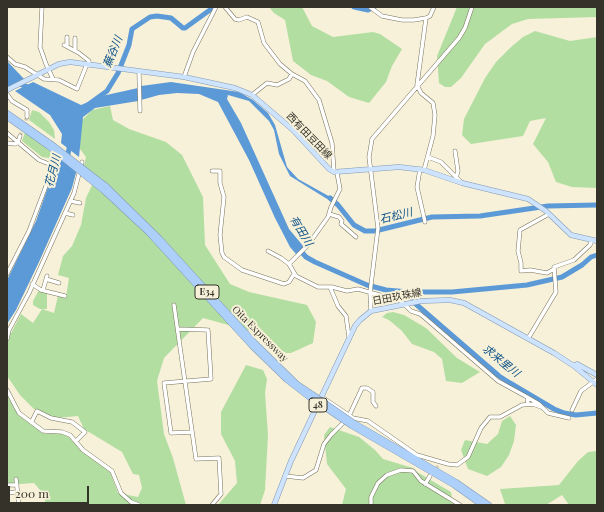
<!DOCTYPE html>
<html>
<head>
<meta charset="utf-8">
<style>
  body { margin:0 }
  #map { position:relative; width:604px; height:512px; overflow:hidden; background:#f7f1d9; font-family:"Playfair Display",serif }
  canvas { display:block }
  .frame { position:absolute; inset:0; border:8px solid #353229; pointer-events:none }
  .scale { position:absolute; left:8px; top:486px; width:81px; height:18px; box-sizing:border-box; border:2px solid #353229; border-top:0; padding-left:5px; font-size:12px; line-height:14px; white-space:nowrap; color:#353229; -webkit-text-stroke:3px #f7f1d9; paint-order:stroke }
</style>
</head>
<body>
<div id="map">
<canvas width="604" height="512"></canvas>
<div class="frame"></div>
<div class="scale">200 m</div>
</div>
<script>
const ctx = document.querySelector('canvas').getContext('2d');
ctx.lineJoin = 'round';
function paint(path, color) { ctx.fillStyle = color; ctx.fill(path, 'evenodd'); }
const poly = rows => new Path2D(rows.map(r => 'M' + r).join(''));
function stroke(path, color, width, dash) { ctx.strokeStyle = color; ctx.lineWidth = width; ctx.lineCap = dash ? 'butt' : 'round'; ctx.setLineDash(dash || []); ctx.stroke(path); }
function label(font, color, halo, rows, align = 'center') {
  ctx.font = font + ' "Playfair Display","Noto Sans JP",serif'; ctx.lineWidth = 4; ctx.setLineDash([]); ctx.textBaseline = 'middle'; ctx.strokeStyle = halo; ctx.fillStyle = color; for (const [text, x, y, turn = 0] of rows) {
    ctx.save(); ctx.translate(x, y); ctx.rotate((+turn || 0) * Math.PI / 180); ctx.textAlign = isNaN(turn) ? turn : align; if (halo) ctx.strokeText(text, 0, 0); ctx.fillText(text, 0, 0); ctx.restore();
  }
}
paint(poly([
  [269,7,302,7,312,26,333,37,373,32,380,34,402,49,392,66,386,82,369,103,349,97,327,81,311,75,293,61,285,20,274,13],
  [457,7,597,7,597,17,528,19,512,24,485,44,461,78,451,87,445,87,439,83,437,56],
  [535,31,570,41,597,37,597,188,572,187,556,182,548,162,533,144,546,118,530,121,523,136,471,144,462,135,464,119,485,78,496,62,511,47,523,37],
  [110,106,113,120,129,129,166,142,182,155,203,197,205,245,230,284,249,292,307,305,316,322,313,343,291,353,286,353,250,331,203,318,164,358,157,381,164,434,173,458,186,505,44,505,46,497,34,483,7,485,7,395,18,415,45,434,56,433,66,435,86,454,110,472,118,493,138,497,142,488,139,475,133,474,122,452,84,429,78,416,56,418,34,409,20,395,7,376,7,331,11,333,21,314,33,323,42,309,54,313,58,296,66,297,69,278,58,275,63,256,72,246,81,225,86,198,93,183,82,174,86,157,77,145,80,122,92,110],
  [32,110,39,112,49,122,54,130,55,139,29,120],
  [26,130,54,149,49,158,42,157,22,141],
  [39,290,47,292,47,309,40,309,33,305,33,301],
  [393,312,404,315,426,328,457,358,480,372,462,383,446,381,442,359,434,352,412,344,402,331,389,320,382,317,387,313],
  [246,365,263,370,267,379,265,393,268,435,265,490,260,505,218,505,237,483,235,461,221,434,221,412],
  [510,416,516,425,514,441,509,455,501,467,487,476,468,469,461,450,465,440,487,444,498,434,502,421],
  [330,427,359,437,375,450,383,459,413,468,417,472,451,492,453,505,342,505,346,489,327,464,324,435],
  [597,451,597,505,569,505,562,495,546,505,505,504,500,489,559,485,578,461,588,452]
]), '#b3dea2');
paint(poly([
  [7,61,25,80,7,88],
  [33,82,81,105,102,96,138,88,138,101,95,108,83,117,79,157,61,143,62,134,50,115,15,91],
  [171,82,239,92,253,100,268,113,275,125,287,167,298,179,334,199,332,202,290,176,279,154,274,130,269,121,249,101,228,95,227,99,241,123,289,229,304,247,296,254,290,247,275,218,249,160,218,102,199,94,177,93,159,95,141,100,141,86],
  [57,154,77,169,72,188,39,262,16,310,7,324,7,280,36,221,54,170]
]), '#5c9ad7');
stroke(poly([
  [7,131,14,137]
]), '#5c9ad7', 1);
stroke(poly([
  [354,7,368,10,374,7],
  [7,74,22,85,31,88],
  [89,104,107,91,118,73,129,45,132,29,150,17,157,16,171,18,183,28,185,28,214,7],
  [67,160,70,143],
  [330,198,338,205,354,225,365,231,375,231,432,217,480,216,548,206,597,205],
  [299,249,306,257,315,262,367,285,386,290,409,292,452,292,527,285,562,277,582,265,591,257,597,255],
  [409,292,410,299,499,376,510,383,554,409,564,413,576,415,597,413]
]), '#5c9ad7', 5);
stroke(poly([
  [20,136,27,117],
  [434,472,438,466]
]), '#d0cbb6', 3.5, [3.5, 2]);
const minor = poly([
  [42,7,40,47,46,64,53,79],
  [225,7,235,19,239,20,247,17,258,22,264,43,280,64,292,74,305,81,319,100,332,143,334,172],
  [370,7,382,16,402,20,414,20,426,18,430,16,434,7],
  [64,45,79,53,89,61,88,65],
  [67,46,67,37],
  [75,50,75,38],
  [7,57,15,64,25,67,44,79,59,80,77,89,87,64],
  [139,72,140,111],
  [184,77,193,52,216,7],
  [7,94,12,101,27,110,27,117],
  [252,95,267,83,277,85,289,79,292,74],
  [7,133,39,160,49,164,52,170,29,231,7,274],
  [18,142,20,136],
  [7,143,15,144,18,142],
  [455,151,458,171,456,178],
  [428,157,441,162,461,182],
  [420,169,417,187,425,222],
  [424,170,433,136,435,115,433,103,421,93,417,85,426,18],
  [212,171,220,171,220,183,224,197,220,235,222,253,224,257,242,270,284,284,289,282,294,274],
  [70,201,80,203],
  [65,213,73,215],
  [329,214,339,217,342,221,341,224,356,237],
  [549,214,520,230,518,251,521,263,521,271,530,270,547,273,554,269],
  [268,251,281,258,289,264,296,276,318,287,332,287,347,291,358,289,401,301,411,311,420,314,425,318,498,381,527,397,528,404],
  [289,264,308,245,328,217,331,207,340,189,337,173],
  [46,279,59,283],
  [32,284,41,290,65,296],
  [330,287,338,306,346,316,349,337],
  [43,290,47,276],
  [174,305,196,459,219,458,221,494,212,505],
  [371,311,370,293,378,228,369,157,372,139,459,38,465,28,472,7],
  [178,329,208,330,211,379,164,383,171,433,192,432],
  [529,337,556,292,554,267,574,260,590,245,592,240],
  [7,339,9,330,29,293,74,193,82,162],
  [7,390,19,413,43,431,62,432,70,435,83,450,112,471,121,493,131,502,139,505],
  [322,397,353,418,368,421,417,455,448,464,457,465,468,457,481,428,490,417,500,417,522,405,533,404,541,407],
  [527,397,539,404,548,413,569,418],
  [572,410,581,391,597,379],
  [32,421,37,411,51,418,72,422,85,432,76,441],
  [285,476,303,478,316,470,324,444,331,435,348,418,362,388,367,388,373,392,373,402,376,406],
  [16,479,19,505],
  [425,484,430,476],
  [7,485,17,485],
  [7,493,18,492],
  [371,505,371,497,378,483,387,475,401,470,413,471,421,481,460,505]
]);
const major = poly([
  [7,90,59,64,70,62,184,77,235,88,252,95,293,130,329,169,334,172,399,167,424,170,462,183,528,199,546,211,571,235,597,241],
  [574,366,577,364,597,375],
  [274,505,291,461,355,326,360,320,371,311,421,301,450,300,464,303,554,353,574,366,597,385]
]);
const highway = poly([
  [7,113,50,143],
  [7,117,48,146],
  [106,186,159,238,255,343,297,384,312,394],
  [104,191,149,233,252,346,287,380,309,397],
  [354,423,456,482,489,505],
  [352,426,454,485,482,505]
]);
stroke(minor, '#78725d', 4.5);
stroke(major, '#8399b2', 5.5);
stroke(highway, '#8399b2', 6);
stroke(minor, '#fff', 3.5);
stroke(major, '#cee3fd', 4.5);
stroke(highway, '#add0fb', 5);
const highwayBridge = poly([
  [50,143,106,186],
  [48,146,104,191],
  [312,394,354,423],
  [309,397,352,426]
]);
stroke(highwayBridge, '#8399b2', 6, []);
stroke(highwayBridge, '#add0fb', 5);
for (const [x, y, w] of [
  [207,292,24],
  [318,405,18]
]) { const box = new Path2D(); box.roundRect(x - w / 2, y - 7, w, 14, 3); ctx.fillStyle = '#f7f1d9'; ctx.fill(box); stroke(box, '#353229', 1); }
label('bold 9px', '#353229', null, [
  ["E34",207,292],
  ["48",318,405]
]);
label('10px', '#353229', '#f7f1d9', [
  ["西有田豆田線",309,136,46],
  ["日田玖珠線",397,297,-11],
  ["Oita Expressway",260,334,45]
]);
label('italic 11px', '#0b5089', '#f7f1d9', [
  ["蕪谷川",113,52,-68],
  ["花月川",53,171,-76],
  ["石松川",396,216,-14],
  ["有田川",301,231,59],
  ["求来里川",501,361,39]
]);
</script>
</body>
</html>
